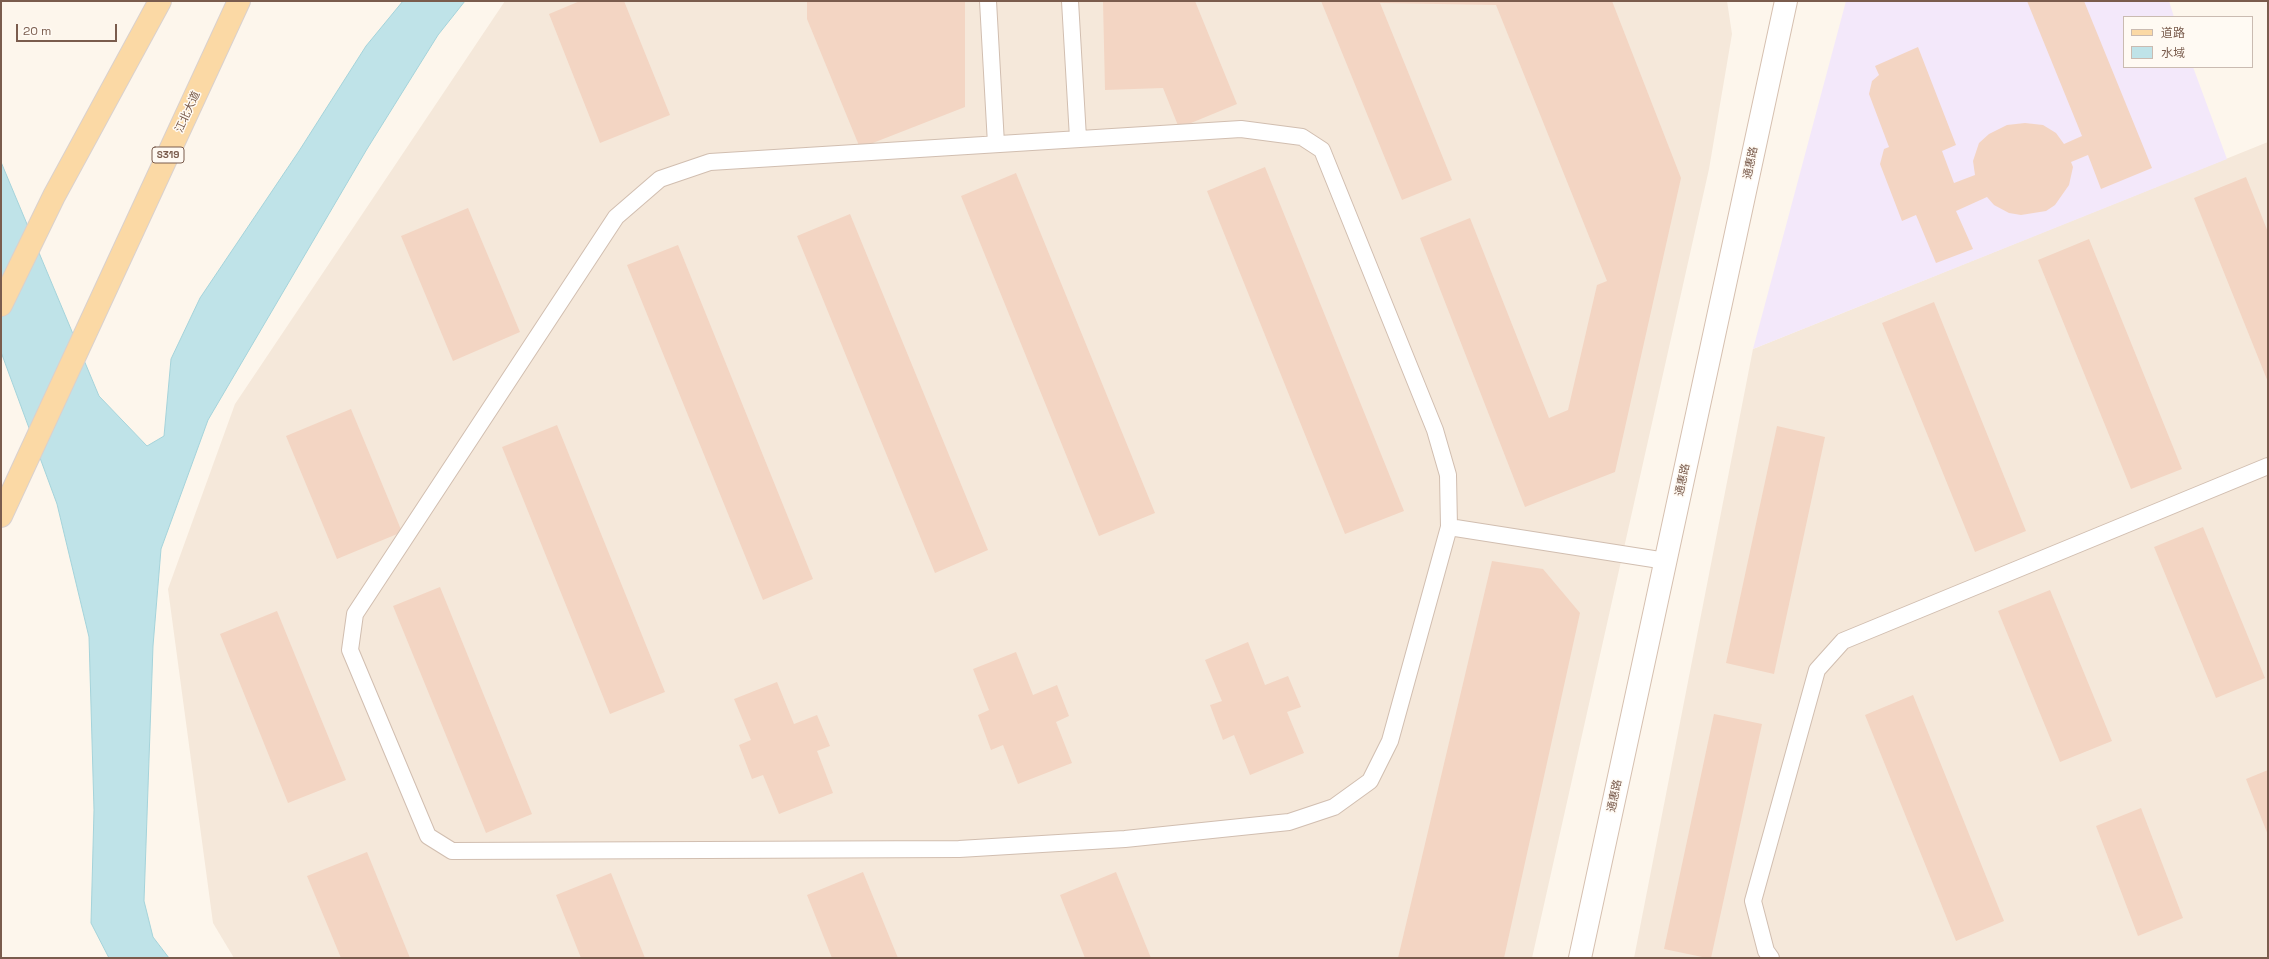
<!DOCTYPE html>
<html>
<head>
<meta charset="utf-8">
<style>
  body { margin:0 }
  #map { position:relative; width:2269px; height:959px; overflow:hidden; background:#fdf6ec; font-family:"Space Grotesk","Noto Sans SC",sans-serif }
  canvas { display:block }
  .frame { position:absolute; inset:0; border:2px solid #7a5c4d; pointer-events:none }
  .legend { position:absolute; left:2123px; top:16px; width:130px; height:52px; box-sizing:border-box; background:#fffaf3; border:1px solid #cabbb1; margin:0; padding:5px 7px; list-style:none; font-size:12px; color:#7a5c4d }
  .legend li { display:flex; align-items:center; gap:8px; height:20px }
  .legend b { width:20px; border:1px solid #cabbb1 }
  .scale { position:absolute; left:16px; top:24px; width:101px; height:18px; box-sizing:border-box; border:2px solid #7a5c4d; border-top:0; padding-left:5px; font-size:12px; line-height:14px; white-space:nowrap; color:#7a5c4d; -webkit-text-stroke:3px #fffaf3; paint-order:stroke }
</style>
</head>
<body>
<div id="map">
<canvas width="2269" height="959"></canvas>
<div class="frame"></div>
<ul class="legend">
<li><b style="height:5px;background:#fbd9a5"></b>道路</li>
<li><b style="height:11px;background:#bfe3e8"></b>水域</li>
</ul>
<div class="scale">20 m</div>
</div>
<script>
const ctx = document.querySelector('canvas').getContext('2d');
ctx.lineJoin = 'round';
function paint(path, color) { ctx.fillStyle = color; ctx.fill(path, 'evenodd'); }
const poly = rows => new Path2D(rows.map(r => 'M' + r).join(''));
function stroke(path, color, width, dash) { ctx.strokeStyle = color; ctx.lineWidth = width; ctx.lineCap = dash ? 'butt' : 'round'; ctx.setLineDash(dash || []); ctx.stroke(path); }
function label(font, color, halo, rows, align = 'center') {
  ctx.font = font + ' "Space Grotesk","Noto Sans SC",sans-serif'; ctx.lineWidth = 3; ctx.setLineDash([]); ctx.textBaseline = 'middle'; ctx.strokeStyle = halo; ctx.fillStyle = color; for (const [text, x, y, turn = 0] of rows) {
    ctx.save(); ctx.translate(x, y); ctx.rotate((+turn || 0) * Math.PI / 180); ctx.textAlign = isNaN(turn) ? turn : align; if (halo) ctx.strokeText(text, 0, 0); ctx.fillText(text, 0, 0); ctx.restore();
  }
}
paint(poly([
  [505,1,1727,1,1732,34,1709,169,1532,958,234,958,213,923,168,589,235,404],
  [2268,142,2268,958,1634,958,1753,349]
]), '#f5e8da');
paint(poly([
  [1846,1,2169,1,2174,17,2124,17,2124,67,2193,67,2227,159,1753,349]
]), '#f3e8fa');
const water = poly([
  [403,1,465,1,438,35,367,149,208,420,161,549,153,646,144,901,153,937,169,958,109,958,91,923,94,810,89,637,57,504,1,352,1,162,99,396,147,446,164,436,171,359,200,298,299,151,366,46,403,1]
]);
paint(water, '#bfe3e8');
stroke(water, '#a5d3da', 1);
paint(poly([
  [580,1,624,1,670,115,600,143,549,14],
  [807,1,965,1,965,107,860,148,807,19],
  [1103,1,1195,1,1237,104,1179,128,1163,88,1105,90],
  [1321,1,1612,1,1681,178,1615,472,1525,507,1420,238,1470,218,1549,418,1568,410,1597,285,1607,281,1496,5,1380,3,1452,180,1402,200],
  [2027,1,2084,1,2152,168,2101,189,2088,155,2071,162,2073,167,2069,185,2055,205,2046,211,2021,215,2009,213,1994,205,1987,197,1956,211,1973,249,1936,263,1916,215,1902,221,1880,164,1884,149,1889,147,1869,94,1872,81,1879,75,1875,66,1918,47,1956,145,1942,151,1954,183,1975,175,1973,161,1979,143,1989,134,2007,125,2025,123,2043,125,2056,133,2064,144,2082,136],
  [1265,167,1404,511,1345,534,1207,191],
  [1016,173,1155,513,1099,536,961,196],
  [2246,177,2268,232,2268,382,2194,198],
  [468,208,520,332,453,361,401,236],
  [850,214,988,550,935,573,797,236],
  [2089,239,2182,469,2131,489,2038,260],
  [678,245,813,579,763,600,627,265],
  [1934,302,2026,531,1975,552,1882,323],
  [351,409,402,532,337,559,286,436],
  [557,425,665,692,610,714,502,447],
  [1777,426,1825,437,1774,674,1726,663],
  [2203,527,2265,678,2216,698,2154,547],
  [1492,561,1543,569,1580,613,1504,958,1398,958],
  [440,587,532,814,486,833,393,606],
  [2050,590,2112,741,2060,762,1998,611],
  [277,611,346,780,288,803,220,634],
  [1248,642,1265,685,1288,676,1301,707,1287,712,1304,753,1250,775,1234,735,1223,740,1210,705,1222,701,1205,660],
  [1016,652,1033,695,1057,685,1069,716,1056,722,1072,763,1018,784,1003,745,991,750,978,715,989,710,973,669],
  [777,682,794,724,817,715,830,746,817,751,833,793,779,814,763,775,752,779,739,745,751,740,734,699],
  [1913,695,2004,921,1956,941,1865,715],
  [1714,714,1762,724,1711,958,1707,958,1664,949],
  [2268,770,2268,835,2246,779],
  [2141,808,2183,918,2138,936,2096,826],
  [367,852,410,958,341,958,307,876],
  [863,872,898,958,832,958,807,895],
  [1116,872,1151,958,1085,958,1060,895],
  [611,873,645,958,581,958,556,895]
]), '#f3d5c3');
const lane = poly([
  [988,1,996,144],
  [1070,1,1078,138],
  [1241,129,1302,137,1322,150,1435,430,1448,475,1449,527,1390,741,1370,781,1334,807,1289,822,1125,839,959,849,452,851,428,836,350,650,355,614,616,217,660,179,710,162,1241,129],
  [1449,527,1666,561],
  [1771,958,1766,951,1753,901,1817,670,1843,641,2268,466]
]);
const secondary = poly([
  [1580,958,1786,1]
]);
const primary = poly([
  [1,305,54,196,160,1],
  [1,516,239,1]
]);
stroke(lane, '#d1beb0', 18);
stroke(secondary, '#d6c0b0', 24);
stroke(primary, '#dad1cd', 24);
stroke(lane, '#fff', 16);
stroke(secondary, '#fff', 22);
stroke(primary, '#fbd9a5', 22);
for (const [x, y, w] of [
  [168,155,32]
]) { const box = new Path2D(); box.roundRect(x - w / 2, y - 8, w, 16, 3); ctx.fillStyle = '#fffaf3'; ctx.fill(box); stroke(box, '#7a5c4d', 1); }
label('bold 10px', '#7a5c4d', null, [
  ["S319",168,155]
]);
label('11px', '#7a5c4d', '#fffaf3', [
  ["江北大道",188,112,-65],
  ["通惠路",1751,163,-78],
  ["通惠路",1683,480,-78],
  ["通惠路",1615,796,-78]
]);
</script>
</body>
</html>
